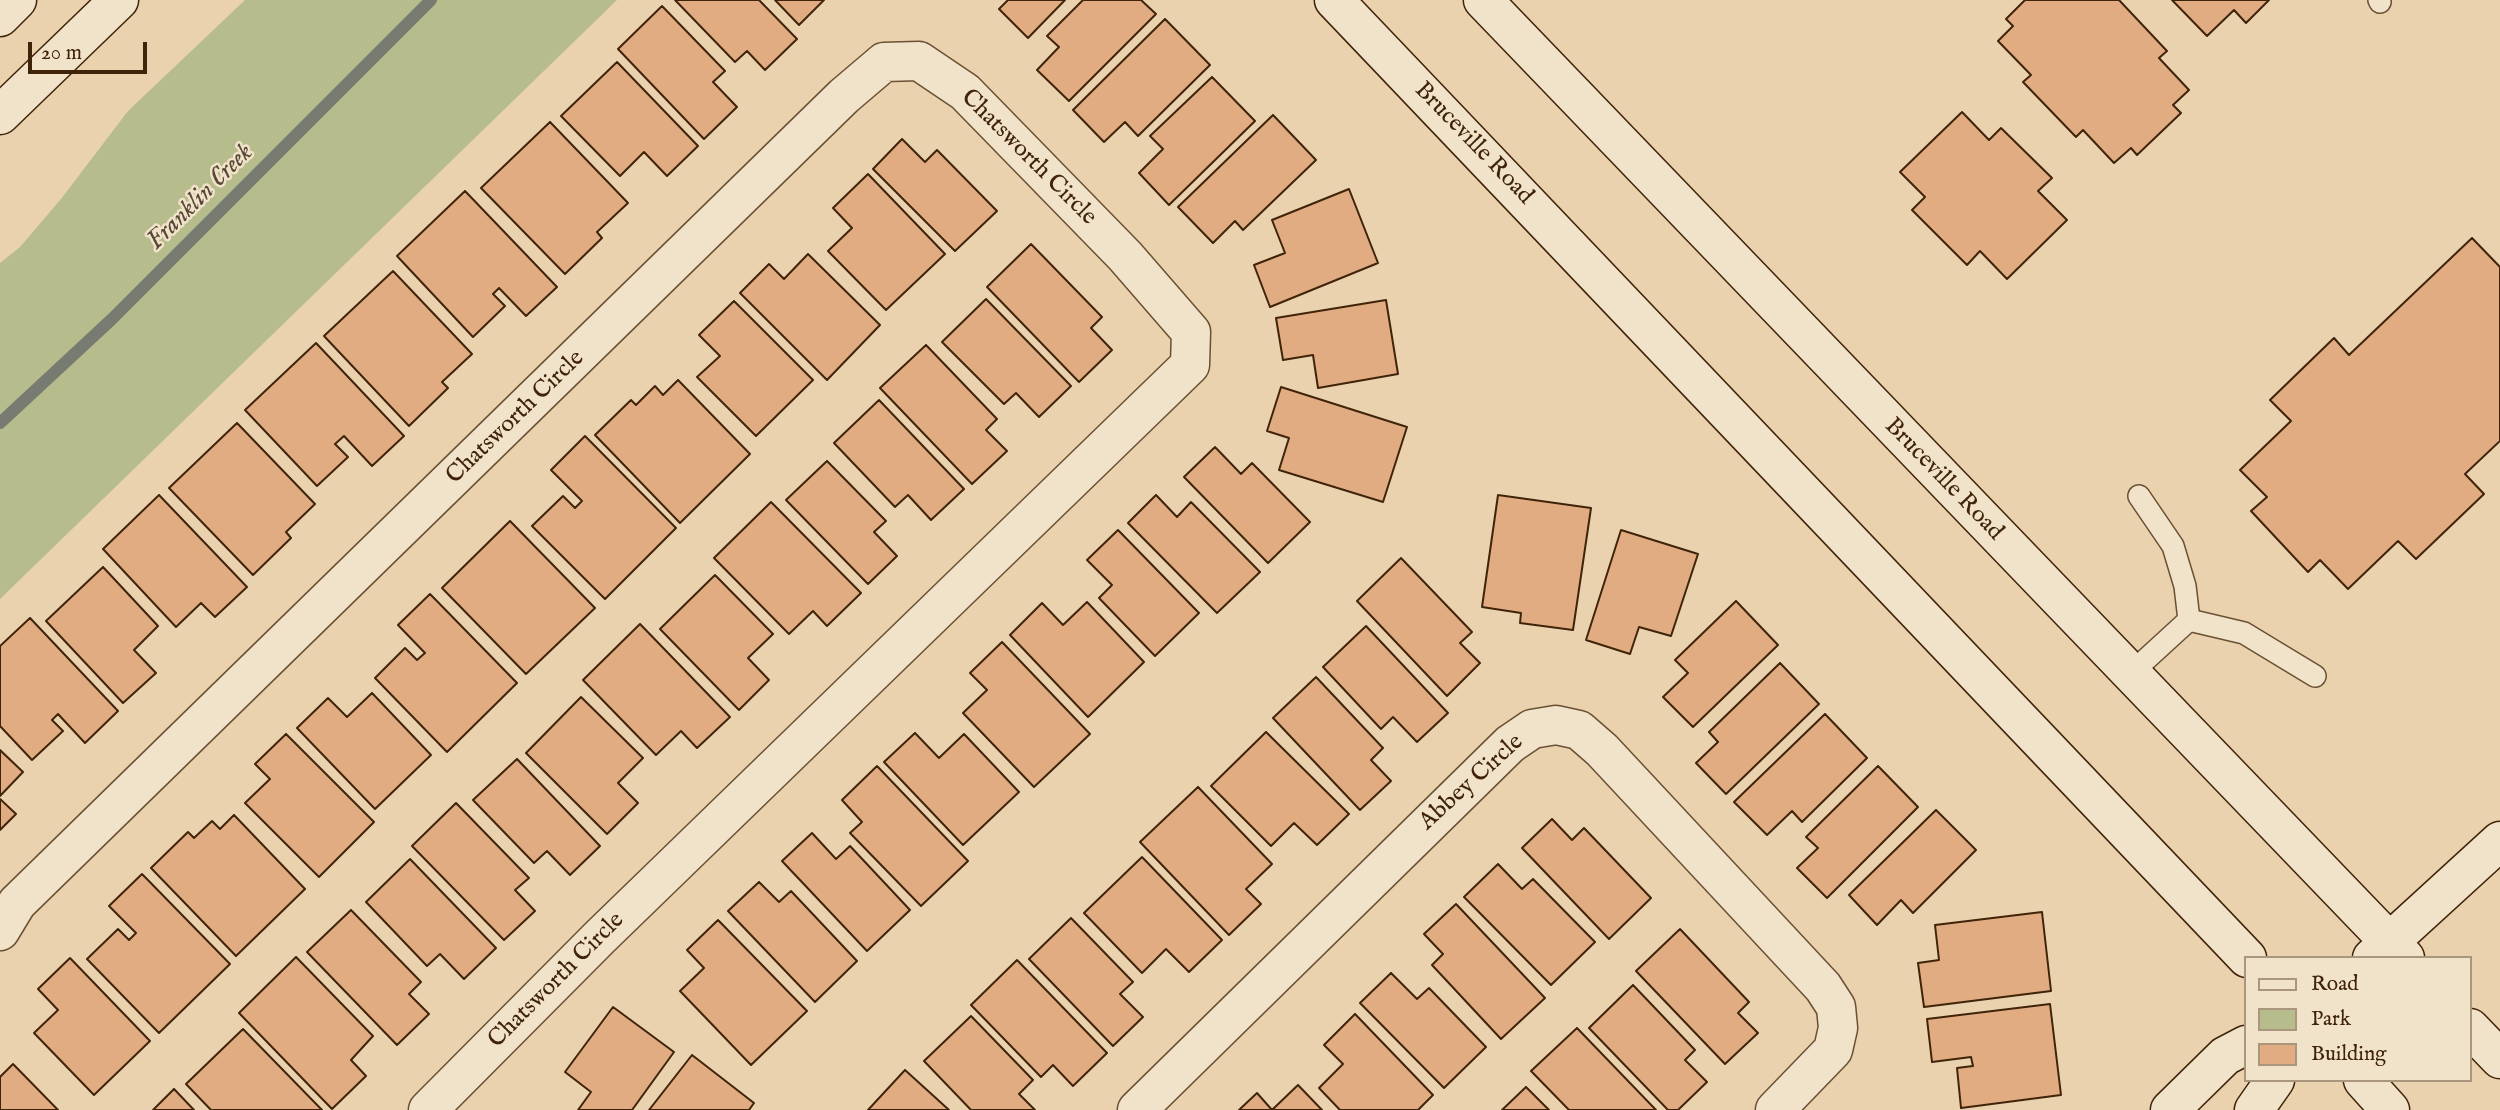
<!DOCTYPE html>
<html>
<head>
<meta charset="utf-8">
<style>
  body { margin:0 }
  #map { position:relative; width:2500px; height:1110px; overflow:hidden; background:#ead2ae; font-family:"IM FELL English",serif }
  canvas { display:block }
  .legend { position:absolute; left:2244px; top:956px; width:228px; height:126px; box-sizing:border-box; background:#f1e2ca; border:2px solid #aa967d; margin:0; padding:9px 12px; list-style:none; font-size:21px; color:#40240a }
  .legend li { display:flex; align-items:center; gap:14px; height:35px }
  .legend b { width:35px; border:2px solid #aa967d }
  .scale { position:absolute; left:28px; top:42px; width:119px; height:32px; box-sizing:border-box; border:4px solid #40240a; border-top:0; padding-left:9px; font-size:21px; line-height:24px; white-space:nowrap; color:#40240a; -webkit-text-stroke:5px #f1e2ca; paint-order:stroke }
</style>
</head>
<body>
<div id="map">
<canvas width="2500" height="1110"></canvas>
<ul class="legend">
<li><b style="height:9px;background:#f1e2ca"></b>Road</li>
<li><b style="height:19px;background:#b6bc8b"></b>Park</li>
<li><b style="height:19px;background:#e1ac82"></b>Building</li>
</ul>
<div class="scale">20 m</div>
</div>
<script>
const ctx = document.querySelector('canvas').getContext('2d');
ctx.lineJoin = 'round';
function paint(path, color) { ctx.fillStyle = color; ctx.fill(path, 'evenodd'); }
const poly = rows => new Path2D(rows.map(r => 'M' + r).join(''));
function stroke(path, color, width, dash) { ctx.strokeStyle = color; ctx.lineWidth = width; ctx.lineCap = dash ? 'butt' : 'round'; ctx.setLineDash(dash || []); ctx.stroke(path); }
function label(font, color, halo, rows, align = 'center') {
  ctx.font = font + ' "IM FELL English",serif'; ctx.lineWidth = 5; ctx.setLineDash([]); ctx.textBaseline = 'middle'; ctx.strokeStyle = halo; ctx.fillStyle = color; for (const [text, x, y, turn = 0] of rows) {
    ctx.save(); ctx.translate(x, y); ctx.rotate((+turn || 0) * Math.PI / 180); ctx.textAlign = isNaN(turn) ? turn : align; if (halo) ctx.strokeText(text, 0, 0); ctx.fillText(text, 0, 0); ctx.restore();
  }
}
paint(poly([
  [245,0,617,0,0,599,0,263,20,247,61,199,128,111]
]), '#b6bc8b');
stroke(poly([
  [0,423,112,319,431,0]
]), '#777b71', 12);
const building = poly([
  [675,0,759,0,797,39,765,70,747,51,735,62,675,0],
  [775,0,824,0,799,25,775,0],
  [1008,0,1065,0,1028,38,999,9,1008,0],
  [1083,0,1141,0,1156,14,1069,101,1037,70,1059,47,1047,36,1083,0],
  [2025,0,2119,0,2167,51,2159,58,2189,90,2173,105,2181,113,2137,155,2131,148,2114,163,2083,130,2076,137,2023,82,2031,75,1998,41,2013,26,2006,19,2025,0],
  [2172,0,2269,0,2246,23,2234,10,2207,36,2172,0],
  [662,6,725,71,713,82,737,107,704,139,618,49,662,6],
  [1165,19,1210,65,1138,136,1125,122,1104,142,1073,110,1165,19],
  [617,62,698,146,667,176,644,152,620,176,561,116,617,62],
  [1212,77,1255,121,1169,205,1139,173,1163,149,1150,136,1212,77],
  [1962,112,1989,140,2001,128,2052,178,2038,191,2067,220,2007,279,1980,251,1967,265,1912,210,1925,197,1900,172,1962,112],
  [1273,115,1316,160,1243,230,1235,221,1213,243,1178,207,1273,115],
  [550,122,628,203,597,232,602,238,565,274,481,188,550,122],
  [902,139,925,162,937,150,997,211,955,251,873,169,902,139],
  [868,174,945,254,886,310,828,251,852,228,833,208,868,174],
  [1349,189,1378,263,1270,307,1254,265,1285,253,1272,220,1349,189],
  [465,191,557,287,526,316,499,288,493,294,505,306,473,337,397,256,465,191],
  [2472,238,2500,267,2500,441,2465,474,2484,494,2416,559,2398,541,2348,589,2320,560,2308,572,2251,511,2267,497,2240,470,2291,421,2270,400,2334,338,2349,355,2472,238],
  [1031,244,1102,317,1091,328,1112,350,1079,382,987,287,1031,244],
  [808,254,880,325,827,380,740,293,769,264,784,279,808,254],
  [393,271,472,354,442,382,448,388,409,426,324,336,393,271],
  [986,299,1071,386,1039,417,1016,393,1004,404,942,342,986,299],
  [1386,300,1398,374,1318,388,1313,355,1283,360,1276,318,1386,300],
  [734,301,813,380,756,436,697,377,720,356,699,335,734,301],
  [316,343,404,436,372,466,344,436,335,444,348,457,317,486,245,410,316,343],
  [926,345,997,419,986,430,1007,451,972,484,880,388,926,345],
  [678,380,750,454,680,523,595,435,631,400,636,405,655,386,663,395,678,380],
  [1281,387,1407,427,1383,502,1279,470,1289,438,1267,431,1281,387],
  [879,400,964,489,931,520,908,495,895,507,834,443,879,400],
  [237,423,315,504,286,532,291,538,253,575,169,488,237,423],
  [585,436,676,528,605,599,532,526,563,496,575,508,582,501,551,470,585,436],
  [1215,447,1241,474,1252,463,1310,522,1268,563,1184,477,1215,447],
  [827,461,886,521,874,532,897,556,868,584,786,500,827,461],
  [159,495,247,587,215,617,201,603,176,627,103,549,159,495],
  [1156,495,1177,517,1191,502,1260,572,1217,613,1128,523,1156,495],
  [1498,495,1591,508,1573,630,1520,623,1521,613,1482,607,1498,495],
  [771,502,861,593,827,626,813,611,789,634,714,558,771,502],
  [510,521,595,608,526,674,442,588,510,521],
  [1118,530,1199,613,1155,656,1099,598,1112,585,1087,560,1118,530],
  [1621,530,1698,554,1671,636,1639,627,1630,654,1586,640,1621,530],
  [1401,558,1472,632,1460,643,1480,663,1447,696,1357,601,1401,558],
  [103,567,158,626,134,650,156,673,123,703,46,621,103,567],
  [715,575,773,634,748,658,769,680,739,710,660,629,715,575],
  [430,594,517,683,447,752,375,678,405,648,417,660,425,653,398,625,430,594],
  [1736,601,1778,645,1693,727,1663,697,1688,673,1675,660,1736,601],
  [1087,602,1144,662,1088,717,1010,635,1042,603,1063,625,1087,602],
  [30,618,118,711,85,743,58,714,52,720,63,731,32,760,0,726,0,646,30,618],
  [640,624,730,717,697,748,681,731,656,755,583,680,640,624],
  [1366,626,1448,713,1417,742,1393,717,1381,729,1323,667,1366,626],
  [1002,642,1090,734,1034,787,963,713,987,690,970,673,1002,642],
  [1780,663,1819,704,1726,794,1696,763,1718,742,1709,732,1780,663],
  [1316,677,1383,748,1371,760,1391,781,1360,810,1273,718,1316,677],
  [372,693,431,755,375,809,297,728,328,698,347,717,372,693],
  [581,697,643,758,618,783,638,803,607,834,526,753,581,697],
  [1825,714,1867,758,1802,822,1792,811,1767,835,1734,802,1825,714],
  [1266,732,1349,814,1317,845,1294,823,1271,846,1211,786,1266,732],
  [915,733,939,758,964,734,1019,792,963,845,884,762,915,733],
  [286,734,374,822,319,877,245,803,270,779,255,764,286,734],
  [0,750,23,772,0,796,0,750],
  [517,759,600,846,570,875,547,851,534,863,473,800,517,759],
  [877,766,968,861,921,906,850,833,862,822,842,800,877,766],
  [1878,766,1918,807,1827,898,1797,868,1818,848,1806,837,1878,766],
  [1198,787,1272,864,1246,889,1261,904,1229,935,1140,842,1198,787],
  [0,799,16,814,0,830,0,799],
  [456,803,529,878,515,890,535,911,504,940,412,846,456,803],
  [1936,810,1976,850,1913,913,1901,900,1877,925,1849,895,1936,810],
  [234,815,305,889,236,956,151,868,188,832,194,838,212,821,220,829,234,815],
  [1552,819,1572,840,1584,828,1651,898,1609,939,1522,848,1552,819],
  [812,833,836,859,850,846,910,910,867,951,782,861,812,833],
  [1142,857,1222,940,1189,972,1166,949,1142,973,1084,913,1142,857],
  [410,859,496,948,464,979,440,954,427,966,366,902,410,859],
  [1498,864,1522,889,1533,879,1595,942,1551,985,1464,897,1498,864],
  [142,874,230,964,159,1033,87,959,118,929,129,940,136,933,109,906,142,874],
  [759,882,779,902,791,891,857,961,815,1002,728,911,759,882],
  [1456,904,1545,998,1501,1039,1432,965,1443,954,1424,934,1456,904],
  [351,910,421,982,409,994,429,1014,397,1045,307,952,351,910],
  [2042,912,2051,991,1924,1007,1918,963,1939,960,1935,925,2042,912],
  [1071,918,1133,982,1120,994,1143,1017,1113,1046,1029,959,1071,918],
  [718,920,807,1011,751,1065,680,991,704,968,687,950,718,920],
  [1680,929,1749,1002,1738,1013,1758,1033,1725,1064,1636,971,1680,929],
  [296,957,373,1036,351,1060,366,1076,332,1109,239,1013,296,957],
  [70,958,150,1041,94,1095,34,1033,58,1010,38,989,70,958],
  [1017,960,1107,1053,1073,1086,1053,1065,1041,1077,971,1005,1017,960],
  [1391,973,1417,999,1429,988,1486,1047,1444,1088,1360,1003,1391,973],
  [1633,985,1695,1050,1685,1060,1707,1082,1678,1110,1668,1110,1589,1028,1633,985],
  [2050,1004,2061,1095,1961,1108,1957,1068,1973,1066,1971,1057,1932,1062,1927,1019,2050,1004],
  [613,1007,674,1052,632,1110,578,1110,591,1092,565,1072,613,1007],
  [1355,1014,1433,1095,1418,1110,1340,1110,1319,1088,1343,1064,1324,1045,1355,1014],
  [971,1016,1033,1080,1019,1094,1035,1110,971,1110,924,1061,971,1016],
  [1577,1028,1656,1110,1569,1110,1531,1071,1577,1028],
  [243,1029,322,1110,211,1110,186,1084,243,1029],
  [692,1055,754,1103,749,1110,649,1110,692,1055],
  [13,1064,58,1110,0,1110,0,1077,13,1064],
  [905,1070,949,1110,868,1110,905,1070],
  [1298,1085,1322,1110,1239,1110,1257,1093,1272,1110,1298,1085],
  [1526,1087,1549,1110,1502,1110,1526,1087],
  [174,1089,194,1110,153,1110,174,1089]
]);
paint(building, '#e1ac82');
stroke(building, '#40240a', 2);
const lane = poly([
  [2379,0,2380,2],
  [2139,496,2173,546,2185,586,2189,620],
  [2189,620,2244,633,2315,676],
  [2130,674,2189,620]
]);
const street = poly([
  [0,931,17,903,844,96,884,62,919,61,965,92,1125,256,1191,332,1190,365,600,937,428,1110],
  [1137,1110,1510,744,1532,729,1556,725,1579,730,1602,750,1823,987,1836,1007,1838,1028,1833,1050,1775,1110]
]);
const secondary = poly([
  [1334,0,2247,958],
  [1483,0,2405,958],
  [0,17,17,0],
  [0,115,119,0],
  [2372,958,2500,841],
  [2470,1028,2500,1059],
  [2363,1080,2390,1110],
  [2170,1110,2225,1056,2246,1045],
  [2254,1110,2275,1080]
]);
stroke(lane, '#6a5033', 24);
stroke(street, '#6a5033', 41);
stroke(secondary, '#40240a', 41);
stroke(lane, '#f1e2ca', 21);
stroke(street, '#f1e2ca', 38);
stroke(secondary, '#f1e2ca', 38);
label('24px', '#40240a', '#f1e2ca', [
  ["Bruceville Road",1473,144,46],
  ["Chatsworth Circle",1028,158,45],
  ["Chatsworth Circle",516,418,-44],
  ["Bruceville Road",1943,480,46],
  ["Abbey Circle",1472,783,-42],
  ["Chatsworth Circle",557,981,-45]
]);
label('italic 26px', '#574835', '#f1e2ca', [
  ["Franklin Creek",201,198,-45]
]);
</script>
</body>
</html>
